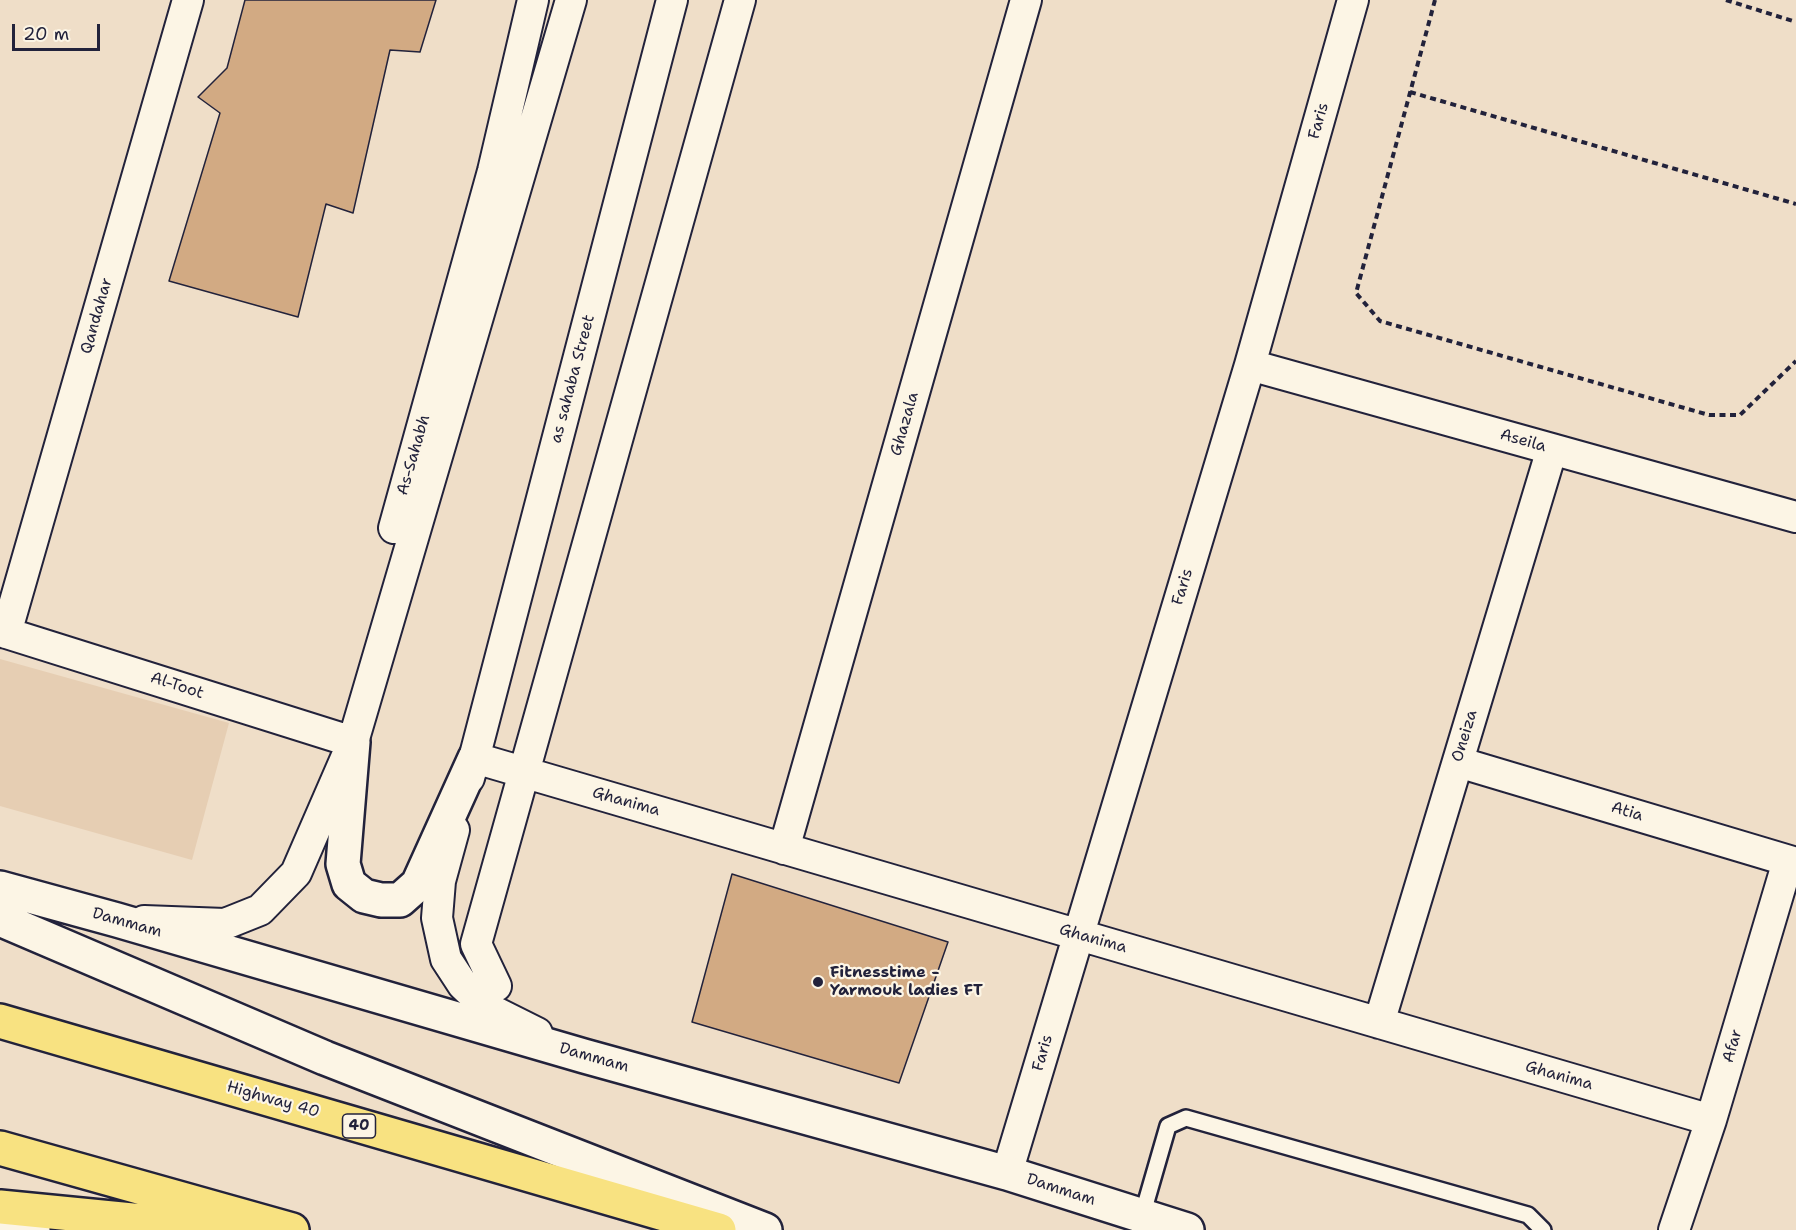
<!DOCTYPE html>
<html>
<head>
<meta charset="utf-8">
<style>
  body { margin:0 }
  #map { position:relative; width:1796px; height:1230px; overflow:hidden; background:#efdec8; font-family:"Shantell Sans",sans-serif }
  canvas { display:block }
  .scale { position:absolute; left:12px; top:24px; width:88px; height:27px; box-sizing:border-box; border:3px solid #22223b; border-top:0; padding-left:8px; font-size:18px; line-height:21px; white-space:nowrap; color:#22223b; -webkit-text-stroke:4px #fcf5e5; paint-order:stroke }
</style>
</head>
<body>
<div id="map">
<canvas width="1796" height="1230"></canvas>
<div class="scale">20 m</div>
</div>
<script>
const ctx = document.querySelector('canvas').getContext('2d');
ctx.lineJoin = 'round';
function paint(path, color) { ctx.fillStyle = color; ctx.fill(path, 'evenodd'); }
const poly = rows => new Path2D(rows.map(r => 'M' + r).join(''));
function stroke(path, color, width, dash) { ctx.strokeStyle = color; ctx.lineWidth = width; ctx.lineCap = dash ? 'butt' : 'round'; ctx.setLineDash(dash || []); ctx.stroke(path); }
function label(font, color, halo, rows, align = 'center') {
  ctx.font = font + ' "Shantell Sans",sans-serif'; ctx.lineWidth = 4.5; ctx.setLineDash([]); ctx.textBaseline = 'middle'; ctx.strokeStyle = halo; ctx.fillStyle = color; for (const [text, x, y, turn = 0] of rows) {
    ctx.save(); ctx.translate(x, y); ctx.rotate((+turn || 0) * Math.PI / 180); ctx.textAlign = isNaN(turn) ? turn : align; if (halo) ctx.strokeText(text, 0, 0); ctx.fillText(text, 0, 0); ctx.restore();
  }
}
paint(poly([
  [0,659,229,723,192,860,0,806]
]), '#e6ceb3');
const building = poly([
  [245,0,436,0,420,52,390,50,353,213,326,204,298,317,169,281,220,113,198,97,227,68,245,0],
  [732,874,948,942,899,1083,692,1022,732,874]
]);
paint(building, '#d2aa83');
stroke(building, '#22223b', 1.5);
const lane = poly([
  [1142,1216,1168,1126,1186,1118,1528,1215,1543,1230]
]);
const street = poly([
  [1250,365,1796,517],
  [394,528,493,171,533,0],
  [0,631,353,742],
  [6,633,188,0],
  [475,758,1711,1120],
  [1458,762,1796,863],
  [469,778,672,0],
  [454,830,440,881,437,918,446,959,463,985,487,1008,537,1033],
  [784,849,1026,0],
  [144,921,225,924,260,910,296,873,353,742,571,0],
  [496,986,476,944,740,0],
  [1379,1023,1552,449],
  [1007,1173,1250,365,1353,0],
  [1674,1230,1711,1120,1788,861]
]);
const secondary = poly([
  [353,742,343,864,349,884,364,896,381,900,400,900,418,884,475,758],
  [0,888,117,920,584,1056,1007,1173,1187,1230],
  [0,919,325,1058,765,1230],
  [0,1221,33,1230]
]);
const highway = poly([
  [0,1021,719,1230],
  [0,1148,292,1230],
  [0,1207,234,1230]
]);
stroke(lane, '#22223b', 20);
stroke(street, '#22223b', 34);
stroke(secondary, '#22223b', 38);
stroke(highway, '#22223b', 38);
stroke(poly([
  [1435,0,1356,293,1380,321,1709,415,1740,415,1796,361],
  [1726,0,1796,22],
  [1410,92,1796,204]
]), '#22223b', 4, [6, 4.5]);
stroke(lane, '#fcf5e5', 15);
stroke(street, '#fcf5e5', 30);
stroke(secondary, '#fcf5e5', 33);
stroke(highway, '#f8e281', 33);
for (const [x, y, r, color] of [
  [818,982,6,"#22223b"]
]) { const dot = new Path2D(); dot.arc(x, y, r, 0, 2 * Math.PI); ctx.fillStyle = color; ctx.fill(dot); stroke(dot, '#fcf5e5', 2); }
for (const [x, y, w] of [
  [359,1126,33]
]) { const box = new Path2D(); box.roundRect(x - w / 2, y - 12, w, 24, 4.5); ctx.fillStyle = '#fcf5e5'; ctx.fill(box); stroke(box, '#22223b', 1.5); }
label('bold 15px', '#22223b', null, [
  ["40",359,1126]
]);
label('16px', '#22223b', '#fcf5e5', [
  ["Faris",1319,121,-74],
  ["Qandahar",97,316,-74],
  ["as sahaba Street",573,379,-75],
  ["Ghazala",905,424,-74],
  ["Aseila",1523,441,16],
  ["As-Sahabh",414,455,-74],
  ["Faris",1183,587,-73],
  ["Al-Toot",177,686,18],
  ["Oneiza",1465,736,-73],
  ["Ghanima",626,802,16],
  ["Atia",1627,812,17],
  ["Dammam",127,923,16],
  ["Ghanima",1093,939,16],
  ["Afar",1733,1046,-74],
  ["Faris",1043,1053,-74],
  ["Dammam",594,1058,16],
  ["Ghanima",1559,1076,16],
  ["Highway 40",273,1100,16],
  ["Dammam",1061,1190,18]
]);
label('bold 16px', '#22223b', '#fcf5e5', [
  ["Fitnesstime -",830,973],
  ["Yarmouk ladies FT",830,991]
], 'left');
</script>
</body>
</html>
